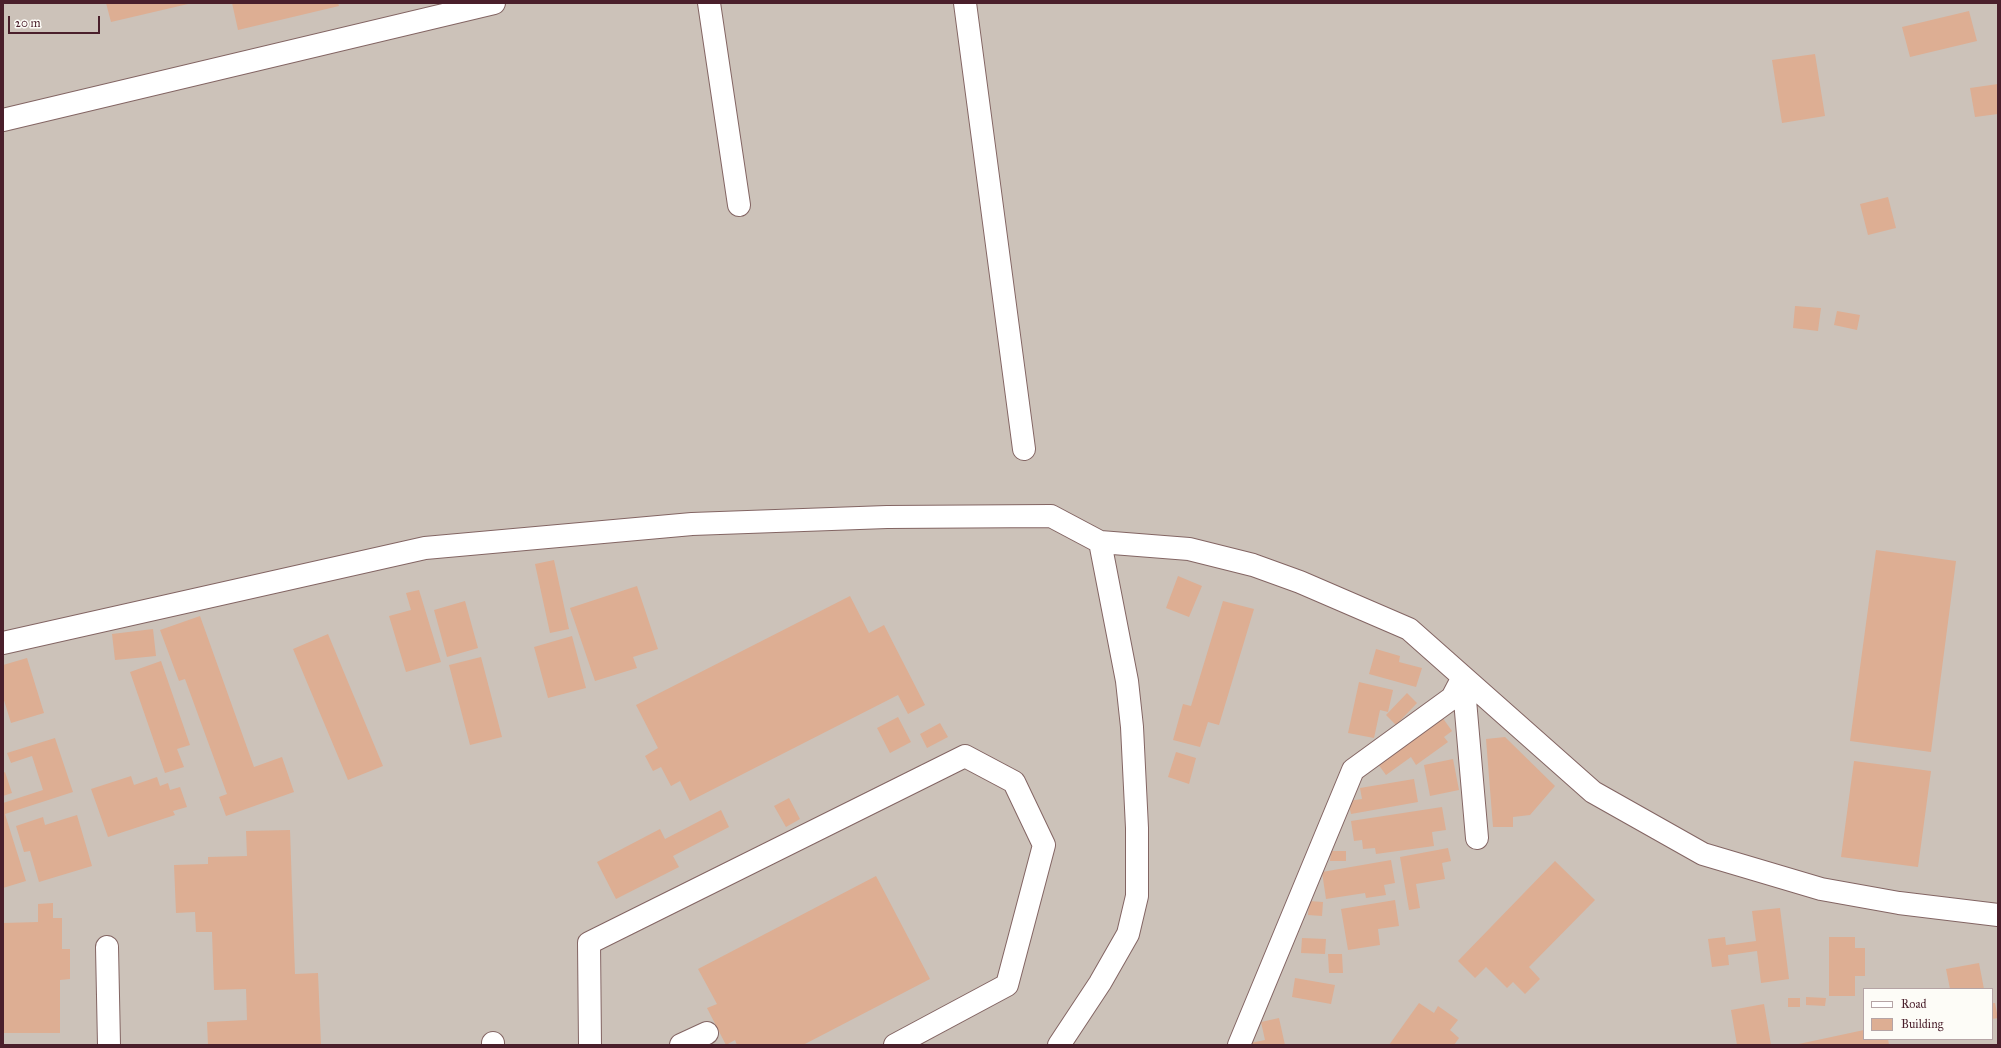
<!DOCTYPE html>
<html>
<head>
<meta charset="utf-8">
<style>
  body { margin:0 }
  #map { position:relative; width:2001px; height:1048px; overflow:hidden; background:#ede7cc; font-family:"IM FELL Great Primer",serif }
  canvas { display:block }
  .frame { position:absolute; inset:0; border:4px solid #4a1f2b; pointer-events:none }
  .legend { position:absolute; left:1863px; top:988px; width:130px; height:52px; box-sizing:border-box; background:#fdfcf7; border:1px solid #b5a4a5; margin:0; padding:5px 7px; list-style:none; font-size:12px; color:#4a1f2b }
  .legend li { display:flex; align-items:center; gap:8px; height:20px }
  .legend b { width:20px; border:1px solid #b5a4a5 }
  .scale { position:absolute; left:8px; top:16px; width:92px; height:18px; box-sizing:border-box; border:2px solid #4a1f2b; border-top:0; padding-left:5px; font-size:12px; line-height:14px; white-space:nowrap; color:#4a1f2b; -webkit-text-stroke:3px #fdfcf7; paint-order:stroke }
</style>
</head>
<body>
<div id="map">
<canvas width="2001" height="1048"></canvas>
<div class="frame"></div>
<ul class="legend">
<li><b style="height:5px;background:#fff"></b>Road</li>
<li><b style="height:11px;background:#ddae93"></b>Building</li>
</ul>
<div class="scale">20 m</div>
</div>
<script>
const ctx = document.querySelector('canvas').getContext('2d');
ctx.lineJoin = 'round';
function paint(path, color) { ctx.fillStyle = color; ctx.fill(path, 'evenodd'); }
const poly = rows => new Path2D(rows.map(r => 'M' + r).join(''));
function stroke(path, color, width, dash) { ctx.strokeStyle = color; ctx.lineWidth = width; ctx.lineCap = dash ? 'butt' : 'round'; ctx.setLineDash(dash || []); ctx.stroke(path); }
paint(poly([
  [3,3,1998,3,1998,1045,3,1045],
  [1864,989,1992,989,1992,1039,1864,1039]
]), '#ccc2b9');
paint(poly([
  [106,3,188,3,188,4,111,22],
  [232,3,338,3,339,6,238,30],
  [1969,11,1977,41,1910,57,1902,27],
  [1815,54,1825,116,1782,123,1772,60],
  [1998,84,1998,114,1975,117,1970,88],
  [1888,197,1896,228,1868,235,1860,204],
  [1795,306,1821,308,1818,331,1793,328],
  [1837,311,1860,315,1857,330,1834,325],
  [1876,550,1956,561,1931,752,1850,741],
  [554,560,569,629,550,633,535,564],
  [1178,576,1202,586,1189,617,1166,608],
  [637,586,658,649,633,657,637,668,595,681,570,608],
  [419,590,441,662,406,672,389,616,411,610,406,593],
  [850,596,869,633,884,625,925,705,908,714,898,695,690,801,680,781,671,786,661,767,653,771,645,756,658,748,636,705],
  [465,601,478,648,447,657,434,610],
  [1223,601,1254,609,1219,725,1208,722,1200,747,1173,740,1183,704,1191,706],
  [200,616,254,767,282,757,294,792,226,816,219,797,227,794,185,679,179,681,160,630],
  [153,629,156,656,115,660,112,634],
  [328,634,383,766,348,780,293,649],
  [572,636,586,688,548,698,534,647],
  [1376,649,1400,656,1399,662,1422,668,1416,687,1369,674],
  [481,657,502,737,470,745,449,665],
  [27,658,44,713,11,723,3,697,3,665],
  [161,661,190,745,177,749,184,767,165,773,130,672],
  [1359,682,1393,690,1388,712,1380,710,1374,738,1348,733],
  [1407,693,1417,703,1396,725,1386,715],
  [898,717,911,742,890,753,877,728],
  [1442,717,1452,731,1444,737,1448,742,1416,765,1411,757,1386,775,1378,764],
  [940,723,948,737,927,748,920,734],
  [1505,737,1555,786,1530,815,1513,817,1513,827,1493,827,1486,739],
  [55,738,73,792,5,814,26,881,3,888,3,803,43,790,32,756,11,763,7,753],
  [1176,752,1196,758,1189,784,1168,777],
  [1453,759,1459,790,1430,796,1424,765],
  [1854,761,1931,771,1918,867,1841,857],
  [5,772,12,793,3,796,3,773],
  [131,776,134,785,157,777,160,786,168,783,170,790,180,787,187,807,173,811,175,815,108,837,91,789],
  [1414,779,1418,802,1351,814,1348,801,1362,799,1360,788],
  [789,798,800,819,786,827,774,806],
  [1442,807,1446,830,1432,832,1434,846,1376,854,1375,848,1363,849,1362,840,1354,841,1351,821],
  [721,810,729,827,673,856,679,867,616,899,597,862,660,829,665,839],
  [77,815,92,866,39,882,30,851,24,852,16,826,43,817,45,825],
  [290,830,295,974,318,973,321,1045,208,1045,207,1022,247,1020,246,989,214,990,212,932,196,932,195,912,176,913,174,865,208,864,208,857,247,856,246,831],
  [1448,848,1451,861,1442,863,1445,879,1416,884,1420,908,1409,910,1400,857],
  [1331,851,1346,851,1346,861,1330,861],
  [1391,860,1395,883,1384,885,1386,895,1366,898,1365,893,1326,899,1322,872],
  [1555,861,1595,900,1529,967,1540,979,1525,994,1513,982,1507,988,1486,967,1475,978,1458,961],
  [876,876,930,979,803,1045,737,1045,735,1040,726,1045,707,1008,717,1004,698,969],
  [1395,900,1399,926,1378,929,1380,945,1348,950,1341,909],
  [1309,901,1323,902,1322,916,1308,915],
  [53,903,53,918,62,918,62,949,70,949,70,979,60,980,60,1033,3,1033,3,923,38,922,38,904],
  [1780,908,1789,979,1761,983,1757,951,1728,955,1729,965,1712,967,1708,939,1725,937,1726,945,1756,941,1752,911],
  [1829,937,1855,937,1855,948,1865,948,1865,976,1855,976,1855,996,1829,996],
  [1302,938,1326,939,1325,954,1301,953],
  [1328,954,1342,954,1343,973,1329,973],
  [1979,963,1984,989,1950,989,1946,969],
  [1295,978,1335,985,1331,1004,1292,997],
  [1806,997,1826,998,1825,1006,1806,1005],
  [1788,998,1800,998,1800,1007,1788,1007],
  [1419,1003,1434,1013,1438,1006,1458,1020,1450,1030,1459,1038,1454,1045,1389,1045],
  [1992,1003,1995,1003,1998,1018,1992,1019],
  [1764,1004,1771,1045,1737,1045,1731,1010],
  [1279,1018,1285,1045,1251,1045,1250,1043,1265,1040,1261,1022],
  [1864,1030,1864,1039,1888,1039,1889,1045,1794,1045]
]), '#ddae93');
const minor = poly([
  [709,3,739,205],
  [965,3,1024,449],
  [3,120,494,3],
  [3,643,425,548,692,524,887,517,1051,516,1100,542,1189,549,1253,565,1300,582,1409,629,1593,792,1703,854,1821,889,1899,903,1998,915],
  [1463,677,1477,838],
  [107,947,109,1045],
  [493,1043,493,1045],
  [590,1045,589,943,965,756,1014,782,1044,845,1007,985,895,1045],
  [681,1045,707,1033],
  [1059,1045,1100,983,1128,934,1137,896,1137,828,1132,727,1127,681,1100,542],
  [1239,1045,1353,770,1452,698,1463,677]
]);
stroke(minor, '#836563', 24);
stroke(minor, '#fff', 22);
</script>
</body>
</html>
